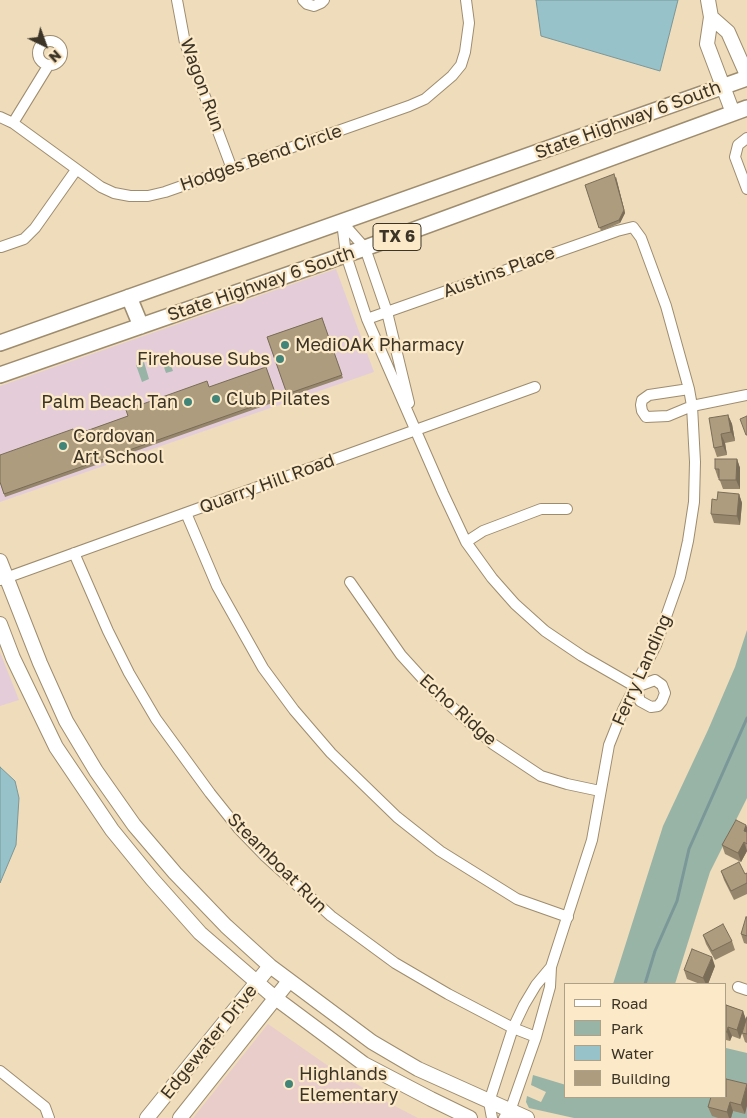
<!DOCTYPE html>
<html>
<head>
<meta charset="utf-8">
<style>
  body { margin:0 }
  #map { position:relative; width:747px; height:1118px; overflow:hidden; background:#efdcbb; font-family:"Golos Text",sans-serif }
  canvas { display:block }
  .legend { position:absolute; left:564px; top:983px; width:162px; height:115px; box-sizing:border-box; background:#fce9c8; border:1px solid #afa188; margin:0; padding:6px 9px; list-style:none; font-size:15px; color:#3b3427 }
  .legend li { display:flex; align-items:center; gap:10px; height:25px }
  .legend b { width:25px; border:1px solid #afa188 }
  .north { position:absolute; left:20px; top:20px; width:50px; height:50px; -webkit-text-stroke:4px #fce9c8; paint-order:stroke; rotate:138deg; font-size:14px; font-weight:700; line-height:20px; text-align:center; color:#3b3427 }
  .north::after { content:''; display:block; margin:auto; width:18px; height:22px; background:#3b3427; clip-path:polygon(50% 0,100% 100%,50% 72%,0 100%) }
</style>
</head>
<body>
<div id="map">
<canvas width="747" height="1118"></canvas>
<ul class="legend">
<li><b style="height:6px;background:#fff"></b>Road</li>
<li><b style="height:14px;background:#98b4a7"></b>Park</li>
<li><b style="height:14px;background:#97c2c9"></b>Water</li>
<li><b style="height:14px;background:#ae9c7e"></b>Building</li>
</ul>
<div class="north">N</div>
</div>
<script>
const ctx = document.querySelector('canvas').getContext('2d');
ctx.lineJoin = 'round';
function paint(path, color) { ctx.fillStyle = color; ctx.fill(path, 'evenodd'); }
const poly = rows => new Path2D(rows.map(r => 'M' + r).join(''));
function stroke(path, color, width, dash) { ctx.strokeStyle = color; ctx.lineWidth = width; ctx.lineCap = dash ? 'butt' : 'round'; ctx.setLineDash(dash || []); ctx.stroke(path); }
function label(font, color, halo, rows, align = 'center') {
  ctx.font = font + ' "Golos Text",sans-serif'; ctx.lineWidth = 4.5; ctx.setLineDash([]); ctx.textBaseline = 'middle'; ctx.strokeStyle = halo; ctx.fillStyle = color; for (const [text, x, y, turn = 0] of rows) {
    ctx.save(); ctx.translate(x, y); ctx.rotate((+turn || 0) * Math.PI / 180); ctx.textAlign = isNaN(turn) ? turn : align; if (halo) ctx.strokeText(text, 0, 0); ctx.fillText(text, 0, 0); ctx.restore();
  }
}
paint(poly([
  [336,269,374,372,0,502,0,386],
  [0,652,19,700,0,706]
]), '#e4cdd9');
paint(poly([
  [268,1024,334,1070,381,1099,418,1118,193,1118]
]), '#e8cdcb');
paint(poly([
  [167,354,173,371,166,373,160,356],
  [144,362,149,379,142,382,136,365],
  [747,630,747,798,710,872,675,984,613,984,663,826,708,730,735,667],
  [726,1048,747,1053,747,1118,574,1118,529,1108,526,1102,527,1096,541,1102,546,1092,531,1085,533,1075,566,1085,566,1097,726,1097]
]), '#98b4a7');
const water = poly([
  [536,0,678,0,660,71,541,36,536,0],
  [0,767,15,781,19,798,16,845,0,883,0,767]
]);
paint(water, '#97c2c9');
stroke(water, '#7b9798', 1);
stroke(poly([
  [645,984,655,951,677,901,689,849,747,718]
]), '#7b9798', 3);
const street = poly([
  [177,0,185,43,232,169],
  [303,0,307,4,314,6,321,3,324,0],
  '38 53a12 12 0 1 1 24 0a12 12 0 1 1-24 0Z',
  [0,117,13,123,101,187,114,193,130,196,148,196,165,192,409,106,425,99,452,76,461,65,465,52,469,23,466,0],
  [13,123,48,66],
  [747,138,738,145,735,157,747,189],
  [342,222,346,255,367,319,443,493,466,542,492,578,515,604,545,631,582,656,636,687],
  [342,222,365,248,387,312,409,403],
  [1,247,24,239,35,228,76,170],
  [367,319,617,231,633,227,641,238,666,306,689,389,692,406,695,462,694,502,688,541,680,577,656,645,623,710,609,745,592,840,551,967,550,987,536,1037,510,1111,504,1118],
  [689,389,649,395,642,400,641,405,642,411,646,417,668,416,692,406,747,395],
  [186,513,217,586,263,668,294,710,331,753,397,817,440,851,517,899,568,917],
  [466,542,483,531,541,509,567,509],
  [74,553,108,631,129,673,156,719,210,793,238,828,265,856,331,916,395,963,448,994,513,1028,536,1037],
  [0,580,535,387],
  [350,582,401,655,432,689,493,744,541,776,567,784,600,791],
  [655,680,662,685,665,693,662,701,658,706,651,707,640,701,636,687,655,680],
  [738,987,747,990],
  [0,1071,45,1107,49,1118],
  [492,1118,489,1102,513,1028,524,1005,536,985,551,967]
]);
const secondary = poly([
  [708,0,711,17,707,44,733,113],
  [711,17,728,32,747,75],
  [0,561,40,663,66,721,96,771,134,825,175,873,226,926,270,966,372,1042,418,1069,527,1118],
  [0,624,13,658,56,747,112,830,152,879,200,933,274,997,364,1064,431,1099,470,1118],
  [147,1118,270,966],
  [180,1118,289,981]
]);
const primary = poly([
  [129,297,141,326],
  [0,343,747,78],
  [0,375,365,248,747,108]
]);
stroke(street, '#9e8c6e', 12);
stroke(secondary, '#9e8c6e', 16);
stroke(primary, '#9e8c6e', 18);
stroke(street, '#fff', 10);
stroke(secondary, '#fff', 14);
stroke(primary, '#fff', 15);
paint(poly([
  [616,177,625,213,620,223,601,231,585,185],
  [322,318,343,378,288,397,267,337],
  [266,367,278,401,5,497,0,482,75,435],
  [728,415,732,424,735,441,725,443,727,455,717,457,714,448],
  [737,459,740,468,740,489,723,489,719,478,718,478,715,469],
  [739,494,742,503,740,525,714,523,711,514,717,500],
  [746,825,747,851,741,862,725,854,722,845],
  [721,871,745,874,747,873,747,894,734,900,724,880],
  [747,917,747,944,744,943,741,934],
  [703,935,732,941,735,950,715,960,706,944],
  [715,966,708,984,700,984,687,979,684,970],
  [726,1005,743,1011,746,1020,747,1017,747,1043,745,1042,742,1033,740,1039,732,1036,730,1041,726,1040],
  [747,1084,745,1114,733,1111,731,1118,718,1118,712,1116,708,1107]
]), '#96866c');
paint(poly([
  [616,177,625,213,620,223,619,220],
  [728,415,732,424,735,441,731,432],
  [721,434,725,443,727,455,723,446],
  [737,459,740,468,740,489,736,480],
  [739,494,742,503,740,525,737,516],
  [746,825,747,827,747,840,744,831],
  [744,842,747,851,741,862,738,853],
  [712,957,715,966,708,984,706,984,703,978],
  [743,1011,746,1020,740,1039,737,1030],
  [728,1027,732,1036,730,1041,727,1032],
  [747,1085,747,1106,745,1114,741,1105],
  [730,1102,733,1111,731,1118,729,1118,727,1112]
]), '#7a6d58');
const building = poly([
  [614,174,624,210,619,220,599,228,585,185,614,174],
  [322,318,342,375,287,394,267,337,322,318],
  [266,367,277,398,4,494,0,482,0,455,73,429,75,435,128,416,126,410,207,381,209,387,266,367],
  [728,415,731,432,721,434,723,446,714,448,709,418,728,415],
  [747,416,747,435,746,435,740,419,747,416],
  [715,459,737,459,736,480,719,480,719,469,715,469,715,459],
  [718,492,739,494,737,516,711,514,712,499,717,500,718,492],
  [736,820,746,825,744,831,747,832,747,844,744,842,738,853,722,845,736,820],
  [739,862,745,874,747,873,747,883,731,891,721,871,739,862],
  [746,917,747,917,747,936,741,934,746,917],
  [723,924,732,941,712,951,703,935,723,924],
  [692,949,712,957,703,978,684,970,692,949],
  [726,1005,743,1011,737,1030,728,1027,727,1032,726,1032,726,1005],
  [747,1017,747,1034,742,1033,747,1017],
  [726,1079,747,1084,741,1105,730,1102,727,1112,708,1107,711,1097,726,1097,726,1079]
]);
paint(building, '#ae9c7e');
stroke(building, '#7a6d58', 1);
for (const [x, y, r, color] of [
  [285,345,5,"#418478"],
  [280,359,5,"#418478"],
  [216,399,5,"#418478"],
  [188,402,5,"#418478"],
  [63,446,5,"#418478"],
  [289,1084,5,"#418478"]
]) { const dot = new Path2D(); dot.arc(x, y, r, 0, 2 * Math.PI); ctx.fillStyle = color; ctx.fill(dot); stroke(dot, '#fce9c8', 2); }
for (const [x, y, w] of [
  [397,237,48]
]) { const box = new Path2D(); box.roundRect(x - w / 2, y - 13.5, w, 27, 4); ctx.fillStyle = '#fce9c8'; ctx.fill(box); stroke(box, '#3b3427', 1); }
label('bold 16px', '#3b3427', null, [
  ["TX 6",397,237]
]);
label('18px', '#3b3427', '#fce9c8', [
  ["Wagon Run",202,85,70],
  ["State Highway 6 South",628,120,-20],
  ["Hodges Bend Circle",261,158,-19],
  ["Austins Place",499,272,-20],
  ["State Highway 6 South",261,284,-19],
  ["Quarry Hill Road",267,484,-20],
  ["Ferry Landing",642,670,-66],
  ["Echo Ridge",458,710,42],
  ["Steamboat Run",277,863,45],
  ["Edgewater Drive",209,1042,-51]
]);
label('18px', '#3b3427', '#fce9c8', [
  ["MediOAK Pharmacy",295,345],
  ["Firehouse Subs",270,359,"right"],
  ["Club Pilates",226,399],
  ["Palm Beach Tan",178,402,"right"],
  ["Cordovan",73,436],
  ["Art School",73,457],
  ["Highlands",299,1074],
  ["Elementary",299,1095]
], 'left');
</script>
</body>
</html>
